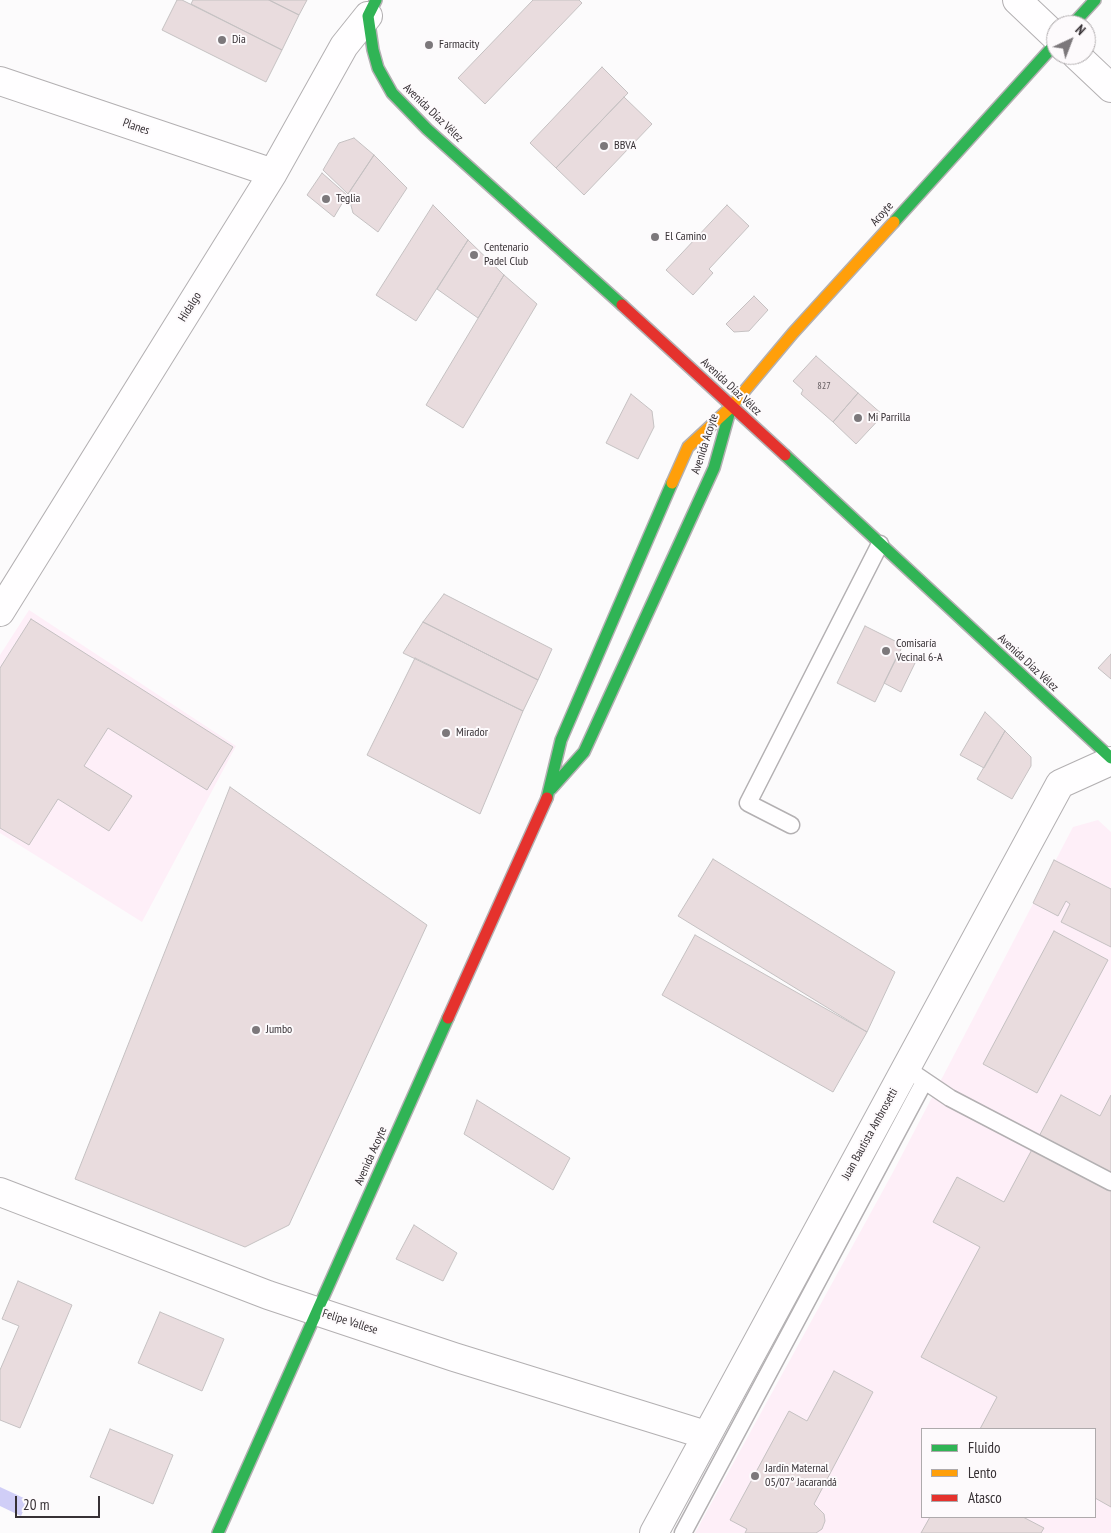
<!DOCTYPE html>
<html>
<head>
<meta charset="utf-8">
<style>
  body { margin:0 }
  #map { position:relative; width:1111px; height:1533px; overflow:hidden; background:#fcfbfc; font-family:"PT Sans Narrow",sans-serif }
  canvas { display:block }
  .legend { position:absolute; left:921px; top:1428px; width:175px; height:90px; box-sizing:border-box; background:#fdfafc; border:1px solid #aeaaac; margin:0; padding:6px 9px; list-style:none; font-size:15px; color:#373135 }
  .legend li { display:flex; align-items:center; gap:10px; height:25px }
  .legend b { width:25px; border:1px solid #aeaaac }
  .north { position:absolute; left:1046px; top:15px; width:50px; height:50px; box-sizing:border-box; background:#fdfafc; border:1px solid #aeaaac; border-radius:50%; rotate:43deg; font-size:14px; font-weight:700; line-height:20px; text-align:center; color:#373135 }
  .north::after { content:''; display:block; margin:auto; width:18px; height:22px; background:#7c787b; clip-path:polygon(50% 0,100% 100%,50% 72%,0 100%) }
  .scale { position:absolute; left:15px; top:1496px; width:85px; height:22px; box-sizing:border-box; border:2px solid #373135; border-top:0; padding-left:6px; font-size:15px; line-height:18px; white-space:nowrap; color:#373135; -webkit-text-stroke:4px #fdfafc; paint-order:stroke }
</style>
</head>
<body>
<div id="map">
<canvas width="1111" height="1533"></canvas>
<ul class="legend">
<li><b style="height:6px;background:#30b455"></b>Fluido</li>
<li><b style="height:6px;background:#ff9f0a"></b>Lento</li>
<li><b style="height:6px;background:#e5322d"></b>Atasco</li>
</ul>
<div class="north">N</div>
<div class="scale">20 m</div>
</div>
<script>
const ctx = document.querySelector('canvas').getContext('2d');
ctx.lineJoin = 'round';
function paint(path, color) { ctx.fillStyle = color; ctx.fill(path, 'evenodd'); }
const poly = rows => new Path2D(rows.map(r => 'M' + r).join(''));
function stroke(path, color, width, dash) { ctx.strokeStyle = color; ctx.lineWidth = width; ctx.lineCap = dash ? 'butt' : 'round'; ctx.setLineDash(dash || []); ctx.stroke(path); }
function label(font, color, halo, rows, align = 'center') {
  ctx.font = font + ' "PT Sans Narrow",sans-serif'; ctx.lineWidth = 4; ctx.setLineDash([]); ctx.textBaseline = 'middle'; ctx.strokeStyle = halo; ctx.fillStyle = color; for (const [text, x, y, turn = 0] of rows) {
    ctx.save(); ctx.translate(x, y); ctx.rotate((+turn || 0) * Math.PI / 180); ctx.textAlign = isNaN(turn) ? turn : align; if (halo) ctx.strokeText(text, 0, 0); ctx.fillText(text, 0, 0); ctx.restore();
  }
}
paint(poly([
  [29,610,236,746,142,922,0,833,0,655],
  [1098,820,1111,832,1111,1533,695,1533,892,1174,1073,827],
  [922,1429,1095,1429,1095,1517,922,1517]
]), '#feeff8');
paint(poly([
  [0,1487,28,1500,21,1516,0,1506]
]), '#d0cef7');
const building = poly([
  [177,0,182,0,282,50,266,82,162,30,177,0],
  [193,0,269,0,299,15,282,50,191,4,193,0],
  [269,0,307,0,299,15,269,0],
  [533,0,579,0,582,3,485,104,458,78,533,0],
  [602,67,628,93,556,168,530,143,602,67],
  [624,97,652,124,584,195,556,168,624,97],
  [354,138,374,155,348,194,323,170,339,143,354,138],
  [374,155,407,188,378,232,353,213,348,194,374,155],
  [322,173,347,195,334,217,307,195,322,173],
  [433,205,468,240,416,321,376,295,433,205],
  [727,205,749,226,709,269,713,273,693,295,666,270,727,205],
  [468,240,504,275,478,318,437,289,468,240],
  [504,275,537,304,463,428,426,405,504,275],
  [754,296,768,310,749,331,734,332,726,324,754,296],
  [816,356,858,393,833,422,801,394,803,390,793,381,816,356],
  [858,393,883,415,856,444,833,422,858,393],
  [631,394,652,411,654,427,638,459,606,443,631,394],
  [444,594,552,649,538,680,423,622,444,594],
  [31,619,233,747,207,790,108,728,84,766,132,796,109,831,58,799,29,845,0,828,0,668,31,619],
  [423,622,538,680,523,711,403,653,423,622],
  [865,626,903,645,875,702,837,683,865,626],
  [898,654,915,663,901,692,884,683,898,654],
  [1111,654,1111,679,1098,668,1111,654],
  [415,658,523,711,480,814,367,755,415,658],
  [985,712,1005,731,984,768,960,755,985,712],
  [1005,731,1031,757,1031,766,1012,799,977,779,1005,731],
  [230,787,427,925,289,1225,245,1247,75,1179,230,787],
  [713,859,895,972,867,1032,678,916,713,859],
  [1054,860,1111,889,1111,947,1061,922,1070,904,1066,901,1058,916,1033,903,1054,860],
  [1054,931,1108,960,1037,1093,983,1064,1054,931],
  [695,935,867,1032,833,1092,662,995,695,935],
  [1061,1095,1100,1116,1111,1095,1111,1507,1095,1498,1095,1429,980,1429,997,1397,921,1357,980,1247,933,1222,957,1177,1004,1202,1061,1095],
  [477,1100,570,1158,553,1190,464,1134,477,1100],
  [414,1225,457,1253,443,1281,396,1259,414,1225],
  [18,1281,72,1305,20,1428,0,1420,0,1370,19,1326,2,1319,18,1281],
  [160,1312,224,1339,202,1391,138,1363,160,1312],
  [834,1371,873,1392,814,1504,824,1514,825,1521,822,1529,816,1533,745,1533,747,1529,730,1520,789,1411,807,1421,834,1371],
  [110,1429,173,1455,153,1504,90,1477,110,1429],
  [930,1517,1023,1517,1044,1528,1041,1533,921,1533,930,1517]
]);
paint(building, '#e9dcde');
stroke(building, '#c5c1c2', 1);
const lane = poly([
  [791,825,748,803,880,544],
  [916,1075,950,1098,1111,1182],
  [683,1533,924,1082]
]);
const street = poly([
  [1017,0,1056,37],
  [1076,55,1111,88],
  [0,81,273,173],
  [0,612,273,173,344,46,368,16],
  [0,1192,268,1295,454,1357,706,1435],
  [654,1533,1060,784,1111,761]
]);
const fast = poly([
  [376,0,368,16,373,50,378,68,392,93,427,129,622,305],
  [1072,25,1095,0],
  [894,222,1056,43],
  [785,455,1111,758],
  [551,789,584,752,714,468,731,407],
  [547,798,561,740,672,483],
  [218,1533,448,1018]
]);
const slow = poly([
  [672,483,688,447,731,407,793,333,894,222]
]);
const jam = poly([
  [622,305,785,455],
  [448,1018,547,798]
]);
stroke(lane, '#b3b0b2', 19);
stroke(street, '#b3b0b2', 30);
stroke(fast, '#b3b0b2', 14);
stroke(slow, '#b3b0b2', 14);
stroke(jam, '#b3b0b2', 14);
stroke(lane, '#fffeff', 16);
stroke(street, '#fffeff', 28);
stroke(fast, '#30b455', 11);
stroke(slow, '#ff9f0a', 11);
stroke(jam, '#e5322d', 11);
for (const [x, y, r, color] of [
  [222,40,5,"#7c787b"],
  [429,45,5,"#7c787b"],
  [604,146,5,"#7c787b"],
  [326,199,5,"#7c787b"],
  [655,237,5,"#7c787b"],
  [474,255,5,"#7c787b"],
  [858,418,5,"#7c787b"],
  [886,651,5,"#7c787b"],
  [446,733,5,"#7c787b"],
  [256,1030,5,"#7c787b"],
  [755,1476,5,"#7c787b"]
]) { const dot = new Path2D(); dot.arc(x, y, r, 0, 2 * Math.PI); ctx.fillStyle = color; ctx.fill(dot); stroke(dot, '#fdfafc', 2); }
label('10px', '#645c5f', null, [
  ["827",824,386]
]);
label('12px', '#373135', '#fdfafc', [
  ["Dia",232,40],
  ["Farmacity",439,45],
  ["BBVA",614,146],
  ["Teglia",336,199],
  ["El Camino",665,237],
  ["Centenario",484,248],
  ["Padel Club",484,262],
  ["Mi Parrilla",868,418],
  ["Comisaría",896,644],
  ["Vecinal 6-A",896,658],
  ["Mirador",456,733],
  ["Jumbo",266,1030],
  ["Jardín Maternal",765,1469],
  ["05/07° Jacarandá",765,1483]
], 'left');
label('12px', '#373135', '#fdfafc', [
  ["Avenida Díaz Vélez",433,113,44],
  ["Planes",136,127,19],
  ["Acoyte",882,214,-48],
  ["Hidalgo",190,307,-58],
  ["Avenida Díaz Vélez",731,387,43],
  ["Avenida Acoyte",705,444,-72],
  ["Avenida Díaz Vélez",1028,663,43],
  ["Juan Bautista Ambrosetti",870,1134,-61],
  ["Avenida Acoyte",371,1156,-66],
  ["Felipe Vallese",350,1322,18]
]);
</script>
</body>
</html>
